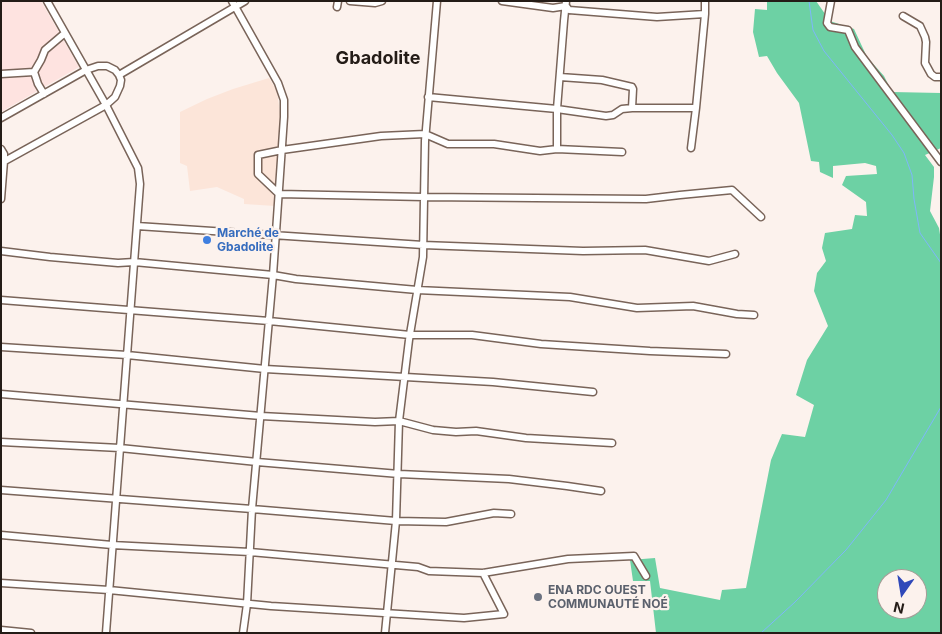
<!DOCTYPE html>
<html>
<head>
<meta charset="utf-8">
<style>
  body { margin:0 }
  #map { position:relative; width:942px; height:634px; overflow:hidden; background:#fcf2ed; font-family:Inter,sans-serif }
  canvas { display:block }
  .frame { position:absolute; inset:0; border:2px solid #241c17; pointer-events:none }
  .north { position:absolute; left:877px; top:569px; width:50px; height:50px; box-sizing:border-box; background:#fcf2ed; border:1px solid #a69c97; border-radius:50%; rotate:193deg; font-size:14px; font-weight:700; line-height:20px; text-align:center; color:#241c17 }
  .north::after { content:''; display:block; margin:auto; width:18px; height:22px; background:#2f48b9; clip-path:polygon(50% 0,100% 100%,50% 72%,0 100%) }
</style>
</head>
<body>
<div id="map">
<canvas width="942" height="634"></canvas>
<div class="frame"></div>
<div class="north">N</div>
</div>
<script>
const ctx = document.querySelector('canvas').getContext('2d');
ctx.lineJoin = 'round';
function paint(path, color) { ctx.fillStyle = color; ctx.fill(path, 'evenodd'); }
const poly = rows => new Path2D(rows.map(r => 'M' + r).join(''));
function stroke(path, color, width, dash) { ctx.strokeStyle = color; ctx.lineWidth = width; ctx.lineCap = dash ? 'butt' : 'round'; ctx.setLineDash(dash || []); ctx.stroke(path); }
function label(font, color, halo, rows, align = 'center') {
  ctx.font = font + ' Inter,sans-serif'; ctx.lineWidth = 4.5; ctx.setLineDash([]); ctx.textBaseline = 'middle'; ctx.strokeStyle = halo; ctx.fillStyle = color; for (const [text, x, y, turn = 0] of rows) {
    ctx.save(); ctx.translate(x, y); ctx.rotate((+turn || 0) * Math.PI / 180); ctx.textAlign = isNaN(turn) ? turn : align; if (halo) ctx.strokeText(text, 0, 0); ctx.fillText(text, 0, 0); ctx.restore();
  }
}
paint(poly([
  [269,78,277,91,281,120,275,206,244,204,244,199,217,187,190,191,187,166,180,163,180,112,207,99,233,89]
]), '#fce5d9');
paint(poly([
  [1,1,41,1,79,67,1,112]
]), '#fee3e0');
paint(poly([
  [767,1,816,1,830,21,854,29,867,57,884,76,892,92,941,93,941,148,925,155,934,167,934,177,930,211,939,228,941,241,941,633,656,633,650,581,633,581,630,560,655,558,660,588,720,600,722,590,746,588,771,460,782,434,805,437,814,405,796,395,807,360,828,326,814,291,817,273,826,261,822,248,825,233,852,229,855,215,867,216,866,202,842,185,846,176,877,174,876,166,865,163,833,166,833,178,820,172,819,162,811,161,799,103,777,73,767,56,759,57,753,32,755,9,767,10],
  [887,579,917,579,917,609,887,609]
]), '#6dd1a4');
stroke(poly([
  [809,1,813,30,824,51,892,135,904,153,912,175,914,199,920,233,941,263],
  [761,633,795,602,846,550,886,500,941,407]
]), '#7eb6fb', 1);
const minor = poly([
  [47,1,106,105,138,168,140,184,106,633],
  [232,1,278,83,284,100,284,117,273,275,252,509,247,604,243,633],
  [350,1,375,3,382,1],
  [502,1,553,8,566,6,569,10,657,17,705,14],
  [831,1,827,23,830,27,848,30,855,47,941,162],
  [337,7,338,1],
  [903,16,920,26,925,37,926,42,925,63,931,74,935,77,941,77],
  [34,72,41,60,45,50,65,33],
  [1,74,34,72,38,84,44,94],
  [119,75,245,1],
  [560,77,602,80,632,87,633,89,632,108],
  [428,97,557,109,606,116,613,115,622,109,632,108,696,108],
  [1,118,86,70,98,66,107,66,115,70,119,75,121,80,120,86,115,97,106,105,1,163],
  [691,148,696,108,705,14,705,1],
  [1,149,4,154,4,161,1,199],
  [557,149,557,109,564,21,566,1],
  [622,152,557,149,540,151,494,144,448,144,425,134,381,136,282,150,258,155,258,174,279,194,424,197,646,199,680,195,732,190,761,217],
  [137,226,423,245,583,251,645,250,709,261,735,254],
  [1,251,50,257,118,263,134,262,273,275,296,279,417,290,570,297,637,308,693,306,737,314,754,315],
  [1,300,269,321,410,335,472,335,541,344,650,351,726,354],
  [1,347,127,355,265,369,493,382,593,392],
  [1,394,261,416,375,422,399,421,433,430,456,432,476,431,526,438,612,443],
  [1,442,120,448,257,462,399,474,509,479,567,486,601,491],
  [1,490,252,509,396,521,446,522,494,513,511,514],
  [1,535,112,545,250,552,418,567,429,571,483,573,568,559,634,556,646,576],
  [1,583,109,590,271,606,464,618,504,614,483,573],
  [1,630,31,633],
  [385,633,396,521,399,421,409,340,423,257,425,141,437,1]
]);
stroke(minor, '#796459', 9);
stroke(minor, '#fff', 6);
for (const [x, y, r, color] of [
  [207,240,5,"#3f7fe0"],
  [538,597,5,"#6b7280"]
]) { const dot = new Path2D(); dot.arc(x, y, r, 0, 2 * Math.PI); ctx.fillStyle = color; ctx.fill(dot); stroke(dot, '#fcf2ed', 2); }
label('bold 12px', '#366cbe', '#fcf2ed', [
  ["Marché de",217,233],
  ["Gbadolite",217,247]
], 'left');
label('bold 12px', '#5b616d', '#fcf2ed', [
  ["ENA RDC OUEST",548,590],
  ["COMMUNAUTÉ NOÉ",548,604]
], 'left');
label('bold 18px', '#241c17', '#fcf2ed', [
  ["Gbadolite",378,59]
]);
</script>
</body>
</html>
